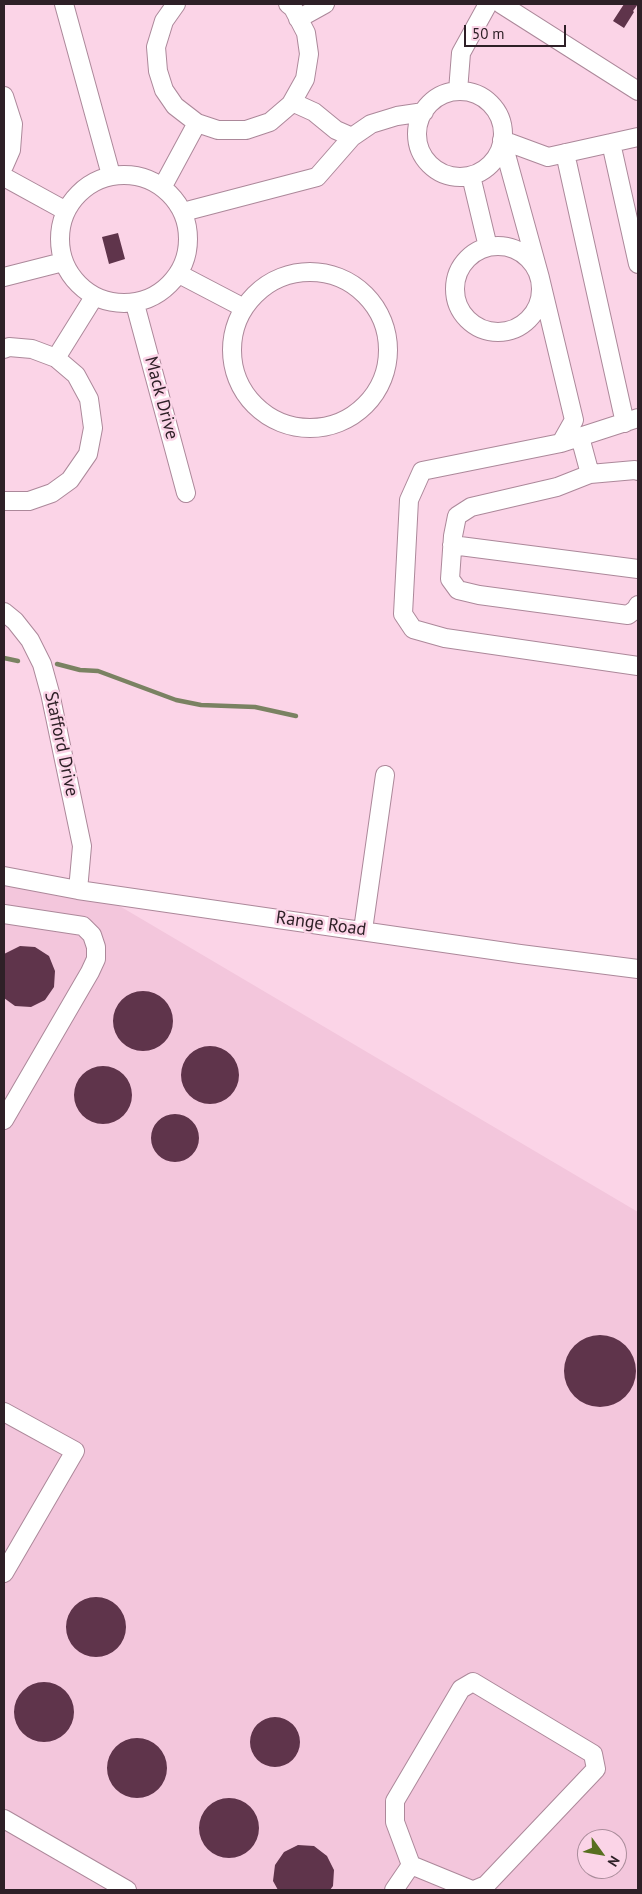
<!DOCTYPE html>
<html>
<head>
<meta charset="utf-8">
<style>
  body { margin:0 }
  #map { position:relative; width:642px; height:1894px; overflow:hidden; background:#fbd4e7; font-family:"PT Sans",sans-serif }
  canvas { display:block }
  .frame { position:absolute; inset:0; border:5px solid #2e2027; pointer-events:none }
  .north { position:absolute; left:577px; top:1829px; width:50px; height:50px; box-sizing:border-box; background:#fbd4e7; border:1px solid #a98c9a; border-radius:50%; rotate:122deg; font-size:14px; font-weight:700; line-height:20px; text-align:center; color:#2e2027 }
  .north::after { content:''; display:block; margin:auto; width:18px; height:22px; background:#586f20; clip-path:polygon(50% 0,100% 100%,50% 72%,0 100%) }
  .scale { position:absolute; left:464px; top:25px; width:102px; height:22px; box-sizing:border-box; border:2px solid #2e2027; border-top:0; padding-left:6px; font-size:15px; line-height:18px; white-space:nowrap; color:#2e2027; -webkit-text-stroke:4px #fbd4e7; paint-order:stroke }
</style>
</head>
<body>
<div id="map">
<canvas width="642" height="1894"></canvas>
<div class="frame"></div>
<div class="north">N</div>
<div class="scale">50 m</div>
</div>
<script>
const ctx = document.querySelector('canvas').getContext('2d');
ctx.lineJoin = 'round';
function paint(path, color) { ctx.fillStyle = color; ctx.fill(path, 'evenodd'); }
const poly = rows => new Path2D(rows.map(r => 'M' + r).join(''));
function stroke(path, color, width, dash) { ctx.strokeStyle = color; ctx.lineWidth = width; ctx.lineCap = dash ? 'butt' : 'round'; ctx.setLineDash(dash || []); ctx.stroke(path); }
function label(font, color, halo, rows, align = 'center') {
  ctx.font = font + ' "PT Sans",sans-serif'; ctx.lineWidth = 5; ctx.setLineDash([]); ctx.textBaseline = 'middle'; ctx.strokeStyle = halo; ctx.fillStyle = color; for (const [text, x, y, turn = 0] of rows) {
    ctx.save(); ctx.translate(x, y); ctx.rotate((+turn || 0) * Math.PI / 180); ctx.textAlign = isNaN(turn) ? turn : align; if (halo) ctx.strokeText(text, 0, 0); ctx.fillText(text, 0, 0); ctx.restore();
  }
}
paint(poly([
  [4,879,84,885,638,1212,638,1890,4,1890],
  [587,1839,617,1839,617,1869,587,1869]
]), '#f3c6dc');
stroke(poly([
  [4,658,18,661],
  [57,664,80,670,98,671,176,700,201,705,255,707,296,716]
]), '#7a8262', 4.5);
paint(poly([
  [624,4,638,4,633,11,634,12,624,28,613,21],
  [118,233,125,259,109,264,102,237],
  [20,946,35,947,49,956,55,971,54,987,45,1000,31,1007,15,1006,4,998,4,954],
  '113 1021a30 30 0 1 1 60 0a30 30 0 1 1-60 0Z',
  '181 1075a29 29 0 1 1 58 0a29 29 0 1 1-58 0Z',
  '74 1095a29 29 0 1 1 58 0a29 29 0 1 1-58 0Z',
  '151 1138a24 24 0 1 1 48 0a24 24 0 1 1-48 0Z',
  '564 1371a36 36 0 1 1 72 0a36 36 0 1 1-72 0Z',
  '66 1627a30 30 0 1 1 60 0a30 30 0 1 1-60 0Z',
  '14 1712a30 30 0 1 1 60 0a30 30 0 1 1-60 0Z',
  '250 1742a25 25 0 1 1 50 0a25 25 0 1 1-50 0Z',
  '107 1768a30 30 0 1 1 60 0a30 30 0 1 1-60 0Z',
  '199 1828a30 30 0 1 1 60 0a30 30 0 1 1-60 0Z',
  [298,1845,314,1846,327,1856,334,1870,333,1886,330,1890,278,1890,273,1881,275,1865,284,1852]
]), '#5f344b');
const minor = poly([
  [64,4,111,175],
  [176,4,164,21,156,47,158,71,164,90,175,106,197,123,218,130,246,130,270,122,291,104,305,79,309,54,306,33,293,8,288,4],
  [501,4,638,91],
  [298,19,325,4],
  [458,91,461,53,488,4],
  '417 134a43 43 0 1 1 86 0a43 43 0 1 1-86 0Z',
  [4,96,13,124,11,150,4,166],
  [292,102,314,112,336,130,352,137,371,124,397,116,424,112],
  [638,137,548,157,502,140,540,278,574,420,561,443,422,471,409,500,403,614,413,629,445,638,638,666],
  [611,143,638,264],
  [565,153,625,423],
  '60 239a64 64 0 1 1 128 0a64 64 0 1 1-128 0Z',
  [471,176,488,247],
  [4,177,66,211],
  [163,186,197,123],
  [183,212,317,177,352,137],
  '455 289a43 43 0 1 1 86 0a43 43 0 1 1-86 0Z',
  '232 350a78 78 0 1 1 156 0a78 78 0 1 1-156 0Z',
  [179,274,244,308],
  [4,277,63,262],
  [135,304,186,493],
  [4,349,9,347,32,349,56,358,76,375,89,399,93,428,88,454,70,480,52,493,29,501,4,501],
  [56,358,94,297],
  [580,437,590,474],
  [561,443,638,418],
  [638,471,635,470,590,474,557,487,471,507,457,516,453,536,450,579,458,590,479,595,628,615,636,609,638,605],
  [452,545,638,569],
  [4,612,15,621,30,640,42,664,50,693,82,846,78,890],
  [4,876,78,890,520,954,638,969],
  [4,914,83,926,92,935,96,947,96,959,90,972,4,1120],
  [363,930,385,775],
  [4,1412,75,1451,4,1573],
  [4,1819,127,1890],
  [411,1865,395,1822,395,1801,461,1689,473,1682,593,1754,596,1769,486,1885,474,1890],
  [411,1865,472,1890],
  [394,1890,411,1865]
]);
stroke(minor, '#ac889a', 20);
stroke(minor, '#fff', 18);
label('18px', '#2e2027', '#fbd4e7', [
  ["Mack Drive",161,398,75],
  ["Stafford Drive",61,744,78],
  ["Range Road",321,924,8]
]);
</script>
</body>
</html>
